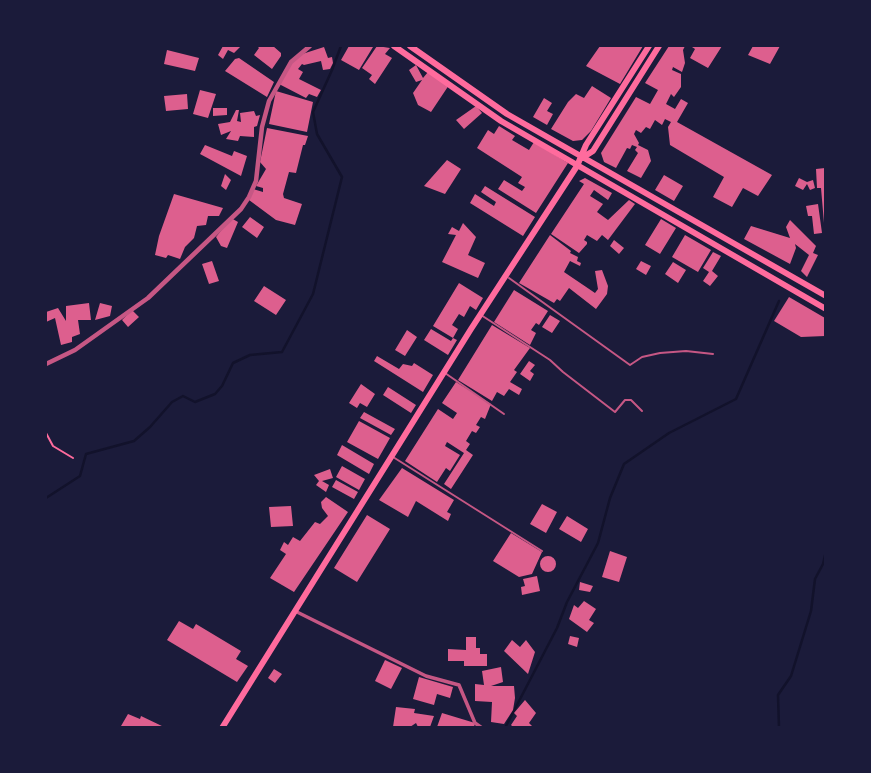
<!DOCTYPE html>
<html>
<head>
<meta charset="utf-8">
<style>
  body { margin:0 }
  #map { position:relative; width:871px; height:773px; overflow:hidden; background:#1b1b3a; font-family:Jost,sans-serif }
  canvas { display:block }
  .frame { position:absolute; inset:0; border:47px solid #1b1b3a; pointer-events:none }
</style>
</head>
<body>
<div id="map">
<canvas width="871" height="773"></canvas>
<div class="frame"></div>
</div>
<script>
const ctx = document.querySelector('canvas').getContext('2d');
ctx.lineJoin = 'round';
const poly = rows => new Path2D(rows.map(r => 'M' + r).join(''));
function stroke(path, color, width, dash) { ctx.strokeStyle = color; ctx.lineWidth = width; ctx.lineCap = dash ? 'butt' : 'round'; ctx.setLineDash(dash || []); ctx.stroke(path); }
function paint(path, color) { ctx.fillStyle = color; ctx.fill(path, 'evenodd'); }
stroke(poly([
  [46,498,80,476,86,454,134,441,150,427,172,402,183,396,195,402,215,394,222,386,233,363,250,355,282,352,313,294,342,177,317,134,313,112,332,70,341,46],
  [505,728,557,628,567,602,598,543,610,498,624,464,669,433,736,399,779,301],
  [779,728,778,695,791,676,811,611,815,579,823,564,826,551]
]), '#12122b', 2.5);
paint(poly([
  [223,46,241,46,234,53,228,50,223,59,218,55],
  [257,46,273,46,281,53,281,56,272,69,254,55,259,48],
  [349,46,373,47,359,70,341,60],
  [377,46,390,48,385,54,392,58,375,84,369,79,372,75,362,68],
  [600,46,643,46,620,84,586,66],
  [669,46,685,46,683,50,685,63,682,72,673,67,672,70,681,74,681,87,674,97,671,94,666,104,675,109,681,99,688,103,677,122,772,175,758,196,743,188,732,207,713,197,724,177,670,145,668,127,671,122,665,119,662,125,655,120,650,129,646,127,641,133,636,130,634,134,639,143,638,145,648,150,651,161,641,178,627,171,638,153,635,150,637,147,632,145,630,149,627,148,616,168,604,162,601,153,636,97,650,104,658,90,645,83],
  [693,46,722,46,708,68,690,58,695,49,692,47],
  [753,46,780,46,770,64,748,55],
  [324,47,328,58,332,57,333,63,330,69,323,70,321,61,304,65,302,64,298,69,303,72,299,79,321,90,317,97,309,94,306,98,279,84,296,56],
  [167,50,199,58,195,71,164,64],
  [239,58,274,82,267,97,225,71,235,59],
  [416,65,423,78,428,72,449,85,431,112,418,105,413,93,422,80,416,82,409,70],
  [592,86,611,98,591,131,582,140,573,141,551,129,568,102,576,94,584,98],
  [200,90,216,94,208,118,193,114],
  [276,91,313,102,307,132,269,124],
  [187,94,188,109,166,111,164,96],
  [544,98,552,103,547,111,553,114,547,125,533,117],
  [476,106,482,113,464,129,456,120],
  [213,108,227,108,227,115,213,116],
  [236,110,239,110,237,121,241,122,240,113,254,111,256,116,260,115,257,126,254,127,254,137,240,136,238,141,226,139,231,131,221,135,218,124,230,122],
  [499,126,515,136,512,140,529,150,534,142,568,163,536,213,498,189,504,180,522,191,525,187,518,183,522,177,477,148,488,130,494,134],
  [267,128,308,136,305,145,303,145,296,173,289,172,283,194,284,198,302,204,295,225,276,220,249,200,253,189,263,192,263,188,256,186,266,169,260,162],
  [205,145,232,156,234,151,247,156,241,176,200,154],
  [447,160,461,169,445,194,424,186],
  [825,168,825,223,824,223,821,188,817,188,816,169],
  [225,174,231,180,226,190,221,186],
  [664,175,683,186,674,201,655,190],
  [585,178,612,193,608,200,594,190,590,196,603,204,597,212,608,220,629,200,635,204,608,240,602,235,597,241,587,235,584,240,587,242,587,244,579,253,551,234,584,184,579,181],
  [799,178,807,182,813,180,815,188,810,190,807,184,803,190,795,186],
  [485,186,535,217,523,236,470,203,475,194,494,206,496,202,481,192],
  [174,194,223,208,219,216,208,216,206,225,197,226,194,238,185,247,180,259,168,255,166,258,155,255,159,236],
  [818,204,822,233,814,234,812,216,808,216,806,206],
  [250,217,264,227,257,238,242,227],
  [231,218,238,222,227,248,221,246,216,237],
  [661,219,676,228,660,254,645,245],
  [790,220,816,246,813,253,818,255,807,277,801,271,809,255,795,244,796,248,790,264,744,239,751,226,790,238,786,227],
  [463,223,476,237,468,255,485,263,478,278,442,262,456,235,448,234,452,227,459,231],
  [550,235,571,251,570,253,578,257,577,261,581,263,580,266,570,261,564,272,595,293,598,289,595,271,602,270,608,286,607,294,596,309,569,288,560,301,557,299,554,303,519,283],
  [685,235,711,250,698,272,672,257],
  [614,240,624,248,619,254,610,246],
  [713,252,721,256,712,271,718,276,710,286,703,281,709,272,703,268],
  [212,261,219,281,209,284,202,264],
  [641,261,651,266,646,275,636,269],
  [673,262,686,270,678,283,665,274],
  [459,283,483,298,476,310,470,306,464,317,459,314,452,325,458,329,453,338,433,326],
  [264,286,286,300,276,315,254,301],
  [514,290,548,311,539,325,536,323,531,330,536,333,530,345,494,322],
  [789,297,825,318,825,336,801,337,774,321],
  [89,303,91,320,78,320,80,334,72,337,72,342,61,345,55,318,46,322,46,312,58,308,66,321,66,306],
  [100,303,112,306,110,316,95,320],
  [132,310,139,317,128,327,122,320],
  [550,315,560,321,552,333,542,327],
  [492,325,530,348,514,370,517,372,510,382,522,389,519,395,509,389,504,396,497,392,492,401,458,380],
  [431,329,451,341,453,338,457,340,448,355,424,340],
  [407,330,417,337,405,356,395,350],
  [377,356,399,369,403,364,412,366,414,363,433,375,423,392,374,361],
  [529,361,535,365,530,371,534,374,530,381,520,374],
  [456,382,491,404,485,419,481,417,476,425,480,427,476,433,472,431,466,441,470,444,466,450,473,455,451,489,444,484,464,453,447,442,445,446,460,455,450,471,446,468,437,482,405,461,438,409,453,419,457,413,442,403],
  [361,384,375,394,367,407,360,403,357,408,349,403],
  [388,387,416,405,411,413,383,395],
  [364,412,395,429,391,435,360,418],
  [359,421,390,438,378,459,347,442],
  [342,445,374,464,369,474,337,455],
  [342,466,365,479,359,490,336,477],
  [402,468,454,500,447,512,451,514,448,521,416,501,408,517,379,500],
  [330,469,333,478,322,481,329,485,326,492,316,485,319,481,314,475],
  [336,480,358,492,354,499,332,487],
  [326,497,348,512,294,592,270,578,286,554,280,550,284,542,288,545,293,537,300,541,315,522,320,524,328,516,322,508,321,502],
  [542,504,557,512,546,533,530,524],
  [291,506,293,526,271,527,269,507],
  [367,515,390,529,357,582,334,568],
  [567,516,588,529,581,542,559,529],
  [511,533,542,552,532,574,519,577,493,561],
  [610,551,627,557,619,582,602,577],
  '540 564a8 8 0 1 1 16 0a8 8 0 1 1-16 0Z',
  [537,576,540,591,522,595,521,587,525,586,523,579],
  [580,582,593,586,590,592,579,590],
  [584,601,596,609,589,620,594,623,587,632,569,619,574,605,578,608],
  [179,621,193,629,196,624,241,651,236,659,248,666,237,682,167,640],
  [570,636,579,638,577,647,568,644],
  [466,637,476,637,476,648,480,648,480,654,487,654,487,666,464,666,464,661,448,661,448,649,466,650],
  [512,640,520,647,526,640,535,652,528,674,504,651],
  [385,660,402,668,391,689,375,681],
  [501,667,503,682,491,686,514,686,515,698,513,710,504,724,491,722,492,702,475,701,475,684,484,685,482,671],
  [274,669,282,674,275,683,268,678],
  [419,677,453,687,450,698,437,694,434,705,413,699],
  [525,700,536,713,529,723,533,727,513,727,511,725,517,716,514,713],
  [396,707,415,709,414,713,434,716,430,727,418,727,416,723,410,727,393,727],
  [442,713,475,723,474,727,437,727],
  [128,714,140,719,141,716,164,727,123,727,121,726]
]), '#dd5f8e');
stroke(poly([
  [46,433,53,446,73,458]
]), '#ff6b9d', 2);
stroke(poly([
  [509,278,630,365,642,357,660,353,686,351,713,354],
  [481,315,550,360,563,372,615,412,625,400,631,400,642,411],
  [445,373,504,414],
  [393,457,542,551]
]), '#c65784', 2);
stroke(poly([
  [295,611,426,676,459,685,475,723,482,728]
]), '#c65784', 3.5);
stroke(poly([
  [46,364,75,350,148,298,241,209,249,197,256,181,262,127,269,101,291,62,310,46]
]), '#c65784', 4.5);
stroke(poly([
  [394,46,501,121,826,309],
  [410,46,507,114,826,296],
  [582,158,593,151,659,46],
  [222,728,471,329,577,166,586,145,649,46]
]), '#ff6b9d', 6);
</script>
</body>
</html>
